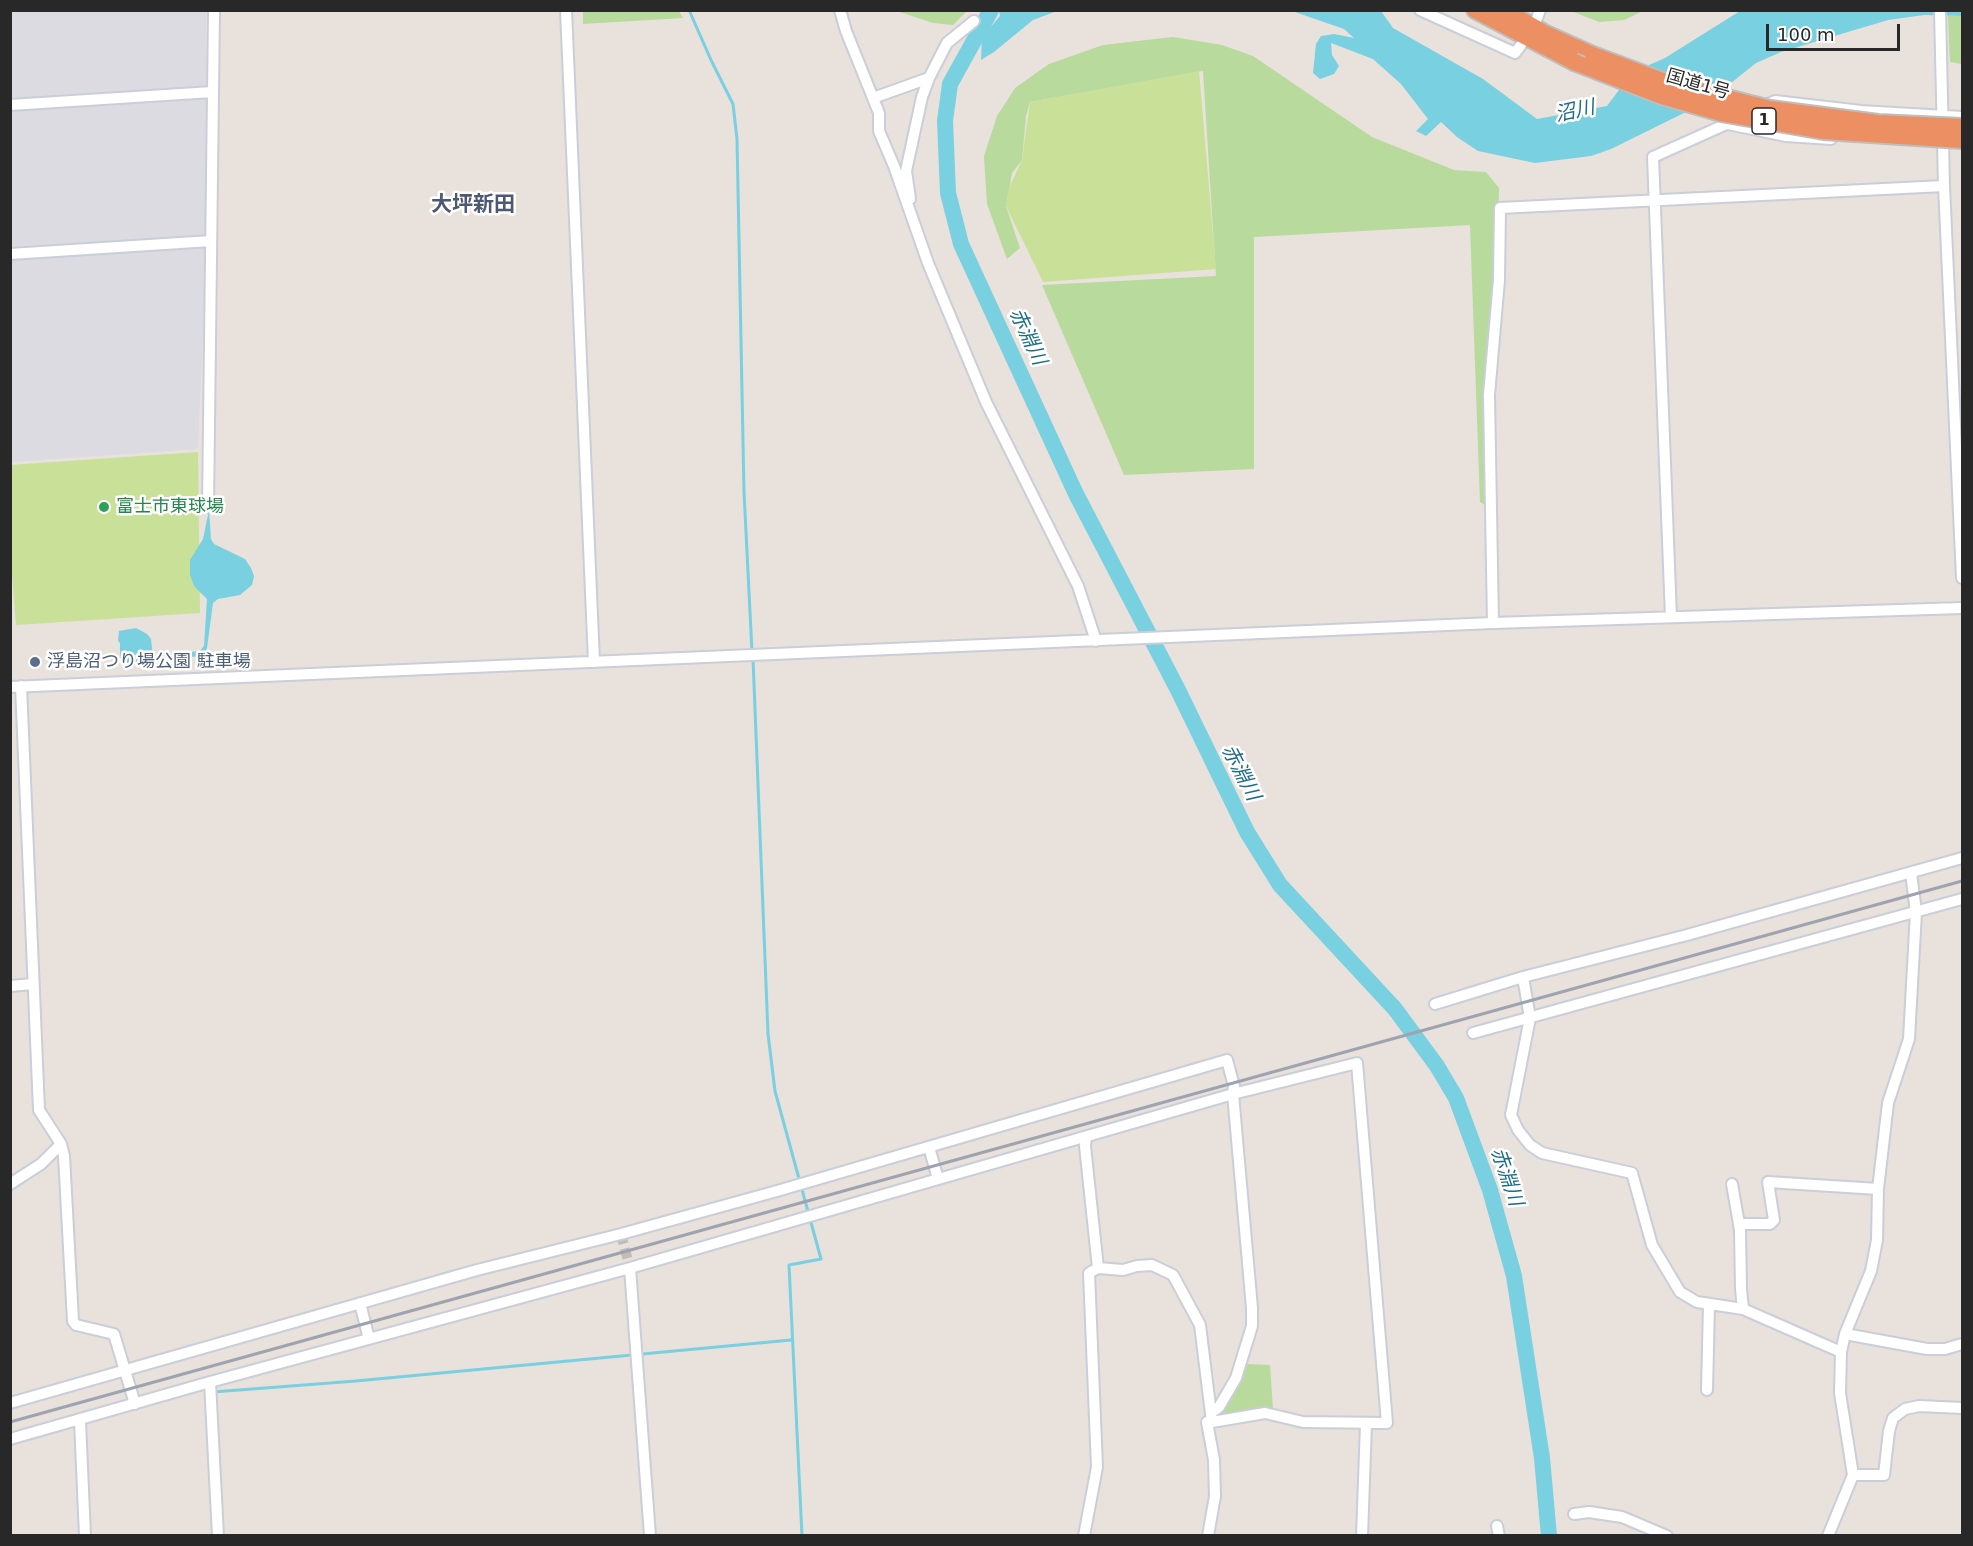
<!DOCTYPE html>
<html>
<head>
<meta charset="utf-8">
<style>
  body { margin:0 }
  #map { position:relative; width:1973px; height:1546px; overflow:hidden; background:#e9e1db; font-family:"DejaVu Sans",sans-serif }
  canvas { display:block }
  .frame { position:absolute; inset:0; border:12px solid #282828; pointer-events:none }
  .scale { position:absolute; left:1766px; top:24px; width:134px; height:27px; box-sizing:border-box; border:3px solid #282828; border-top:0; padding-left:8px; font-size:18px; line-height:21px; white-space:nowrap; color:#282828; -webkit-text-stroke:4px #fff; paint-order:stroke }
</style>
</head>
<body>
<div id="map">
<canvas width="1973" height="1546"></canvas>
<div class="frame"></div>
<div class="scale">100 m</div>
</div>
<script>
const ctx = document.querySelector('canvas').getContext('2d');
ctx.lineJoin = 'round';
function paint(path, color) { ctx.fillStyle = color; ctx.fill(path, 'evenodd'); }
const poly = rows => new Path2D(rows.map(r => 'M' + r).join(''));
function stroke(path, color, width, dash) { ctx.strokeStyle = color; ctx.lineWidth = width; ctx.lineCap = dash ? 'butt' : 'round'; ctx.setLineDash(dash || []); ctx.stroke(path); }
function label(font, color, halo, rows, align = 'center') {
  ctx.font = font + ' "DejaVu Sans","Noto Sans JP",sans-serif'; ctx.lineWidth = 5; ctx.setLineDash([]); ctx.textBaseline = 'middle'; ctx.strokeStyle = halo; ctx.fillStyle = color; for (const [text, x, y, turn = 0] of rows) {
    ctx.save(); ctx.translate(x, y); ctx.rotate((+turn || 0) * Math.PI / 180); ctx.textAlign = isNaN(turn) ? turn : align; if (halo) ctx.strokeText(text, 0, 0); ctx.fillText(text, 0, 0); ctx.restore();
  }
}
paint(poly([
  [11,11,206,11,207,236,198,449,11,462]
]), '#dcdbe2');
paint(poly([
  [583,11,679,11,683,18,583,24],
  [897,11,967,11,953,25,933,23],
  [1571,11,1643,10,1643,11,1624,20,1599,22],
  [1948,16,1962,16,1962,64,1950,62],
  [1173,37,1222,45,1253,56,1372,137,1454,170,1486,172,1499,188,1491,509,1480,502,1470,225,1254,237,1254,469,1124,475,1042,285,1216,276,1203,71,1030,102,1026,116,1022,160,1012,173,1006,206,1020,248,1007,259,987,204,984,156,997,116,1015,88,1049,64,1103,45],
  [1245,1364,1270,1365,1273,1410,1212,1422]
]), '#b8da9c');
paint(poly([
  [1199,71,1216,269,1043,282,1006,206,1009,188,1022,160,1030,102],
  [198,452,200,613,16,625,10,548,10,465]
]), '#c9e099');
paint(poly([
  [1962,10,1962,16,1924,15,1888,20,1781,52,1756,63,1726,87,1684,113,1611,149,1591,156,1535,163,1478,151,1457,137,1441,122,1426,136,1416,131,1428,119,1401,84,1373,59,1331,43,1332,55,1339,66,1334,74,1320,79,1313,73,1316,44,1321,36,1334,34,1354,38,1344,29,1292,11,1381,11,1393,28,1483,79,1537,119,1607,106,1625,82,1624,76,1665,58,1740,11],
  [999,11,999,10,1057,11,1033,20,994,52,981,60,982,37,1000,16],
  [209,510,211,539,214,544,245,559,251,568,254,576,252,585,240,595,218,599,213,603,207,648,205,653,201,656,125,663,120,658,120,643,118,641,119,631,136,628,147,634,151,639,153,656,200,651,204,646,207,599,194,586,190,575,190,560,203,539]
]), '#78d0e1');
stroke(poly([
  [689,10,711,60,733,104,737,139,744,492,752,652],
  [753,659,768,1034,775,1091,821,1259,789,1265,802,1536],
  [213,1392,356,1381,791,1340]
]), '#78d0e1', 3);
stroke(poly([
  [991,10,950,84,945,121,948,193,961,244,1076,494,1178,690,1247,832,1280,885,1395,1009,1437,1066,1456,1098,1490,1190,1514,1276,1542,1458,1549,1536]
]), '#78d0e1', 16);
stroke(poly([
  [621,1234,630,1268]
]), '#c2bcb7', 10, [10, 5]);
const minor = poly([
  [566,10,594,662],
  [840,10,846,31,879,113,879,131,894,166,928,263,986,402,1078,586,1096,641],
  [1420,10,1515,53,1521,45],
  [1940,10,1944,186,1962,578],
  [1536,21,1540,10],
  [873,98,929,78],
  [10,105,212,92],
  [1761,107,1775,101,1861,111,1962,117],
  [1728,124,1786,136,1831,139],
  [910,199,906,171,922,97,929,78,947,43,974,21],
  [10,254,211,241],
  [208,507,214,10],
  [1671,617,1653,157,1742,117],
  [1493,623,1489,395,1499,280,1500,208,1944,186],
  [21,686,39,1110,61,1144,64,1156,73,1321,76,1325,114,1334,135,1404],
  [10,687,1493,623,1962,608],
  [1523,977,1530,1018,1511,1115,1518,1130,1530,1145,1542,1153,1632,1173,1652,1245,1680,1292,1697,1302,1743,1309],
  [10,986,33,984],
  [1435,1004,1523,977,1687,935,1962,858],
  [1473,1033,1962,899],
  [1086,1138,1085,1146,1098,1268],
  [929,1147,938,1179],
  [10,1184,41,1164,61,1144],
  [1732,1184,1740,1230,1741,1289,1743,1309,1841,1352],
  [1739,1224,1770,1224,1774,1220,1768,1182,1878,1189],
  [630,1268,650,1536],
  [360,1303,369,1339],
  [1845,1334,1927,1349,1945,1349,1962,1344],
  [210,1382,218,1536],
  [1707,1390,1709,1305],
  [10,1403,477,1270,621,1234,777,1191,1227,1060,1234,1086,1233,1094,1252,1308,1252,1326,1236,1378,1219,1407,1211,1413],
  [80,1421,85,1536],
  [10,1439,210,1382,630,1268,1233,1094,1357,1063,1387,1423,1303,1422,1265,1413,1212,1422],
  [1853,1475,1884,1475,1889,1431,1893,1418,1905,1409,1919,1406,1962,1408],
  [1574,1514,1589,1512,1622,1517,1667,1536],
  [1497,1526,1499,1536],
  [1084,1536,1097,1467,1089,1273,1098,1268,1123,1270,1137,1266,1152,1265,1173,1275,1200,1325,1212,1422,1207,1422,1214,1460,1215,1496,1208,1536],
  [1362,1536,1366,1424],
  [1828,1536,1853,1475,1840,1393,1841,1352,1845,1334,1871,1271,1877,1240,1878,1189,1888,1103,1909,1039,1916,912,1911,873]
]);
const highway = poly([
  [1475,10,1574,62],
  [1504,10,1544,33,1593,55]
]);
stroke(minor, '#c9ced8', 14);
stroke(highway, '#bebebe', 20);
stroke(minor, '#fff', 10);
stroke(highway, '#ec8f62', 16);
stroke(poly([
  [10,1422,1962,881]
]), '#9ea3b0', 3);
const highwayBridge = poly([
  [1593,55,1668,83,1770,109,1878,123,1962,127],
  [1574,62,1662,96,1721,113,1824,131,1962,140]
]);
stroke(highwayBridge, '#bebebe', 20, []);
stroke(highwayBridge, '#ec8f62', 16);
for (const [x, y, r, color] of [
  [104,507,6,"#2e9e5b"],
  [35,662,6,"#5c6f8a"]
]) { const dot = new Path2D(); dot.arc(x, y, r, 0, 2 * Math.PI); ctx.fillStyle = color; ctx.fill(dot); stroke(dot, '#fff', 2); }
for (const [x, y, w] of [
  [1764,121,24]
]) { const box = new Path2D(); box.roundRect(x - w / 2, y - 13, w, 26, 4.5); ctx.fillStyle = '#fff'; ctx.fill(box); stroke(box, '#282828', 1.5); }
label('bold 16px', '#282828', null, [
  ["1",1764,121]
]);
label('18px', '#282828', '#fff', [
  ["国道1号",1698,85,16]
]);
label('18px', '#27864d', '#fff', [
  ["富士市東球場",116,507]
], 'left');
label('18px', '#4e5e75', '#fff', [
  ["浮島沼つり場公園 駐車場",47,662]
], 'left');
label('italic 20px', '#1b6e88', '#fff', [
  ["沼川",1575,112,-12],
  ["赤淵川",1027,337,65],
  ["赤淵川",1240,773,63],
  ["赤淵川",1506,1177,71]
]);
label('bold 21px', '#4d5873', '#fff', [
  ["大坪新田",473,206]
]);
</script>
</body>
</html>
